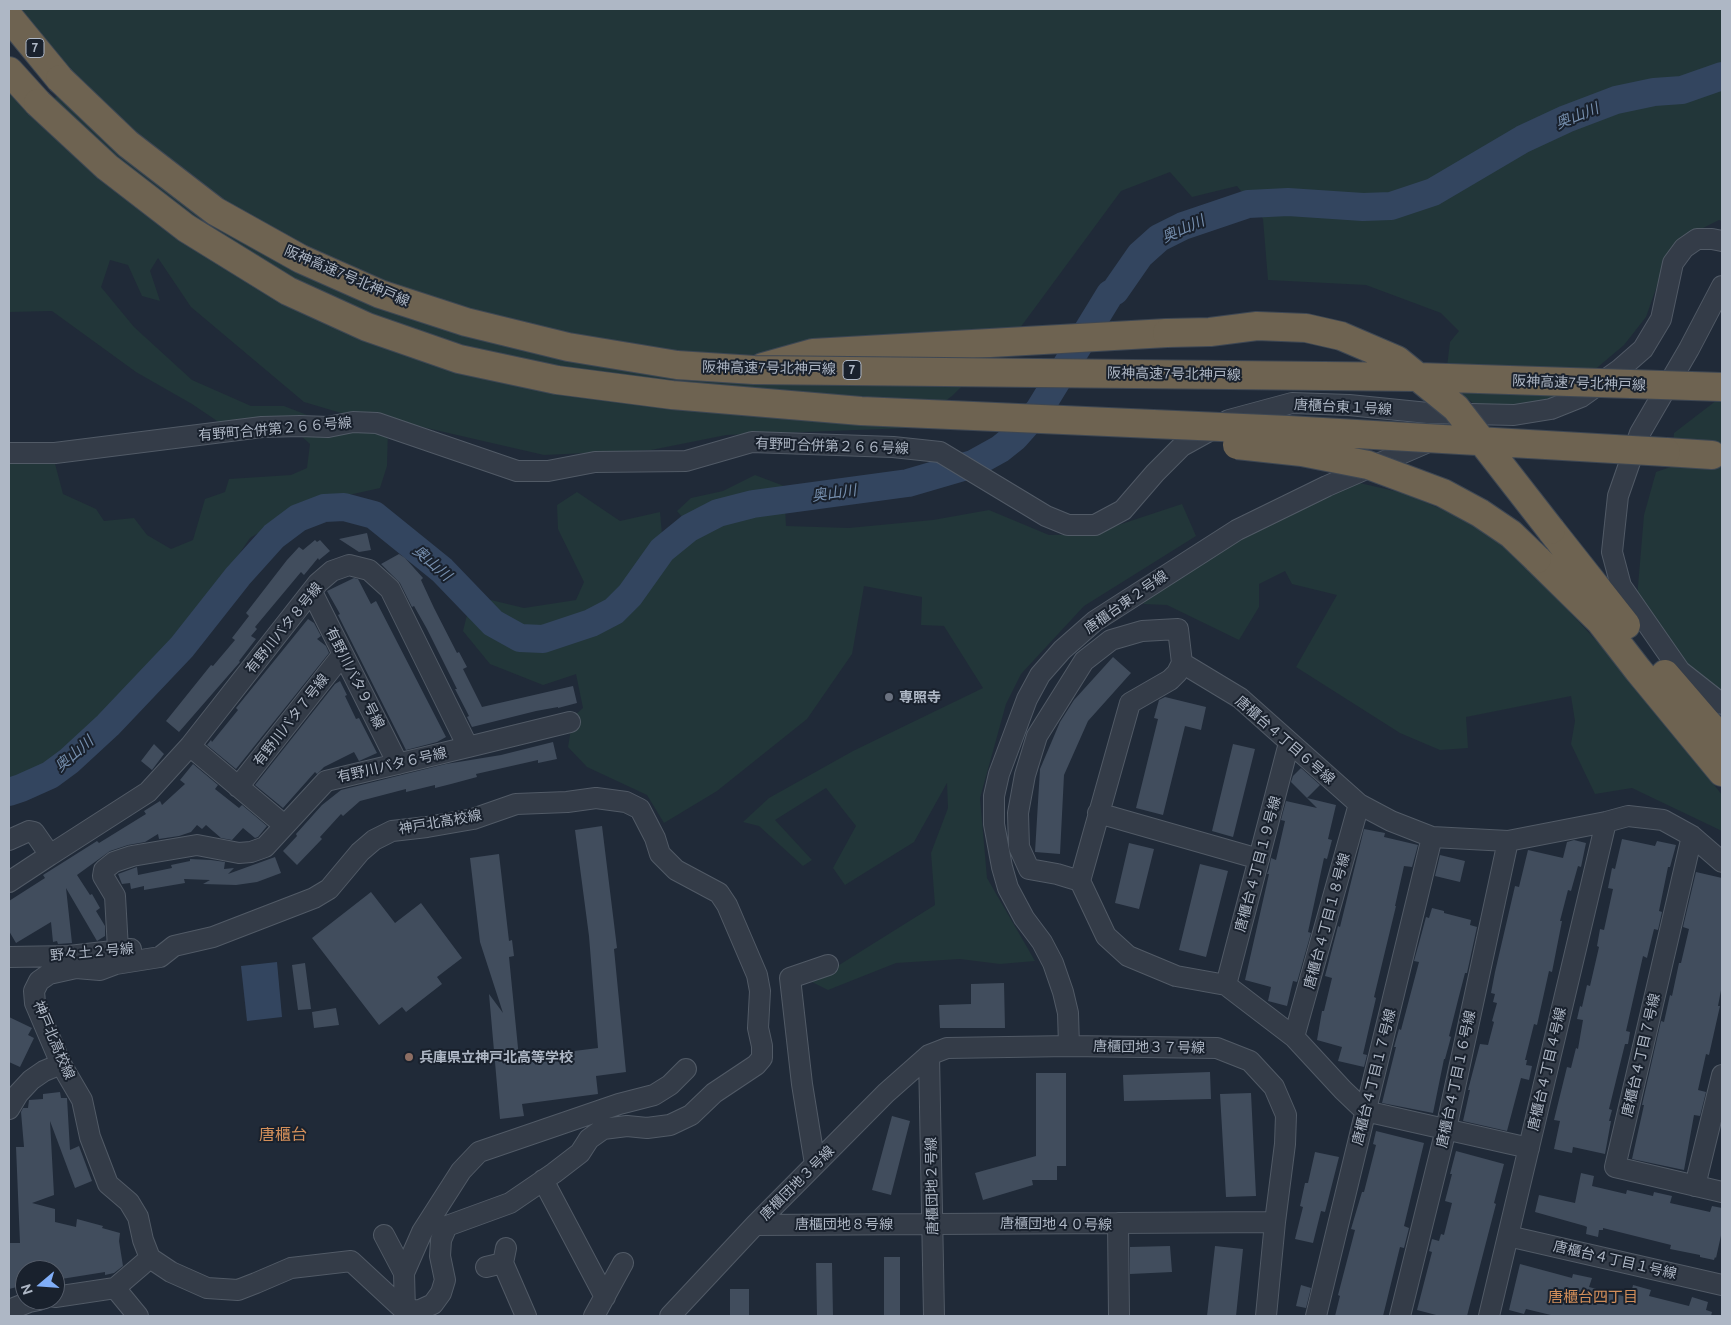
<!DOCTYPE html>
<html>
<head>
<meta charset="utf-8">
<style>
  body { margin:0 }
  #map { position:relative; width:1731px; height:1325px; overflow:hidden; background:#202a38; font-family:Ubuntu,sans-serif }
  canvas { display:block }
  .frame { position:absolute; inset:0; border:10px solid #aeb7c5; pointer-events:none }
  .north { position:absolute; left:15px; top:1260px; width:50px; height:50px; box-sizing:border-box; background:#19212d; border:1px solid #555d6a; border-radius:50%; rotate:252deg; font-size:14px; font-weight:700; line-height:20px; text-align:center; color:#aeb7c5 }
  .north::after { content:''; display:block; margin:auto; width:18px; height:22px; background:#80aef8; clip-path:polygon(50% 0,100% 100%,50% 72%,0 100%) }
</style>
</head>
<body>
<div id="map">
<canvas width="1731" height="1325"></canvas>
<div class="frame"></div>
<div class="north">N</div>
</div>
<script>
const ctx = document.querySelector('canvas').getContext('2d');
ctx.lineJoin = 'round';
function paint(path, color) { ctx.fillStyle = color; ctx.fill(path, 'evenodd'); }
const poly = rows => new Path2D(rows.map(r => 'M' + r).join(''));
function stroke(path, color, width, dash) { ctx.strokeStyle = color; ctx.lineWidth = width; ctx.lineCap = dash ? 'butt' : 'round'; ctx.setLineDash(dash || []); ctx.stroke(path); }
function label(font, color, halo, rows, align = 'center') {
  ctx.font = font + ' Ubuntu,"Noto Sans JP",sans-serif'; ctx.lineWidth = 4; ctx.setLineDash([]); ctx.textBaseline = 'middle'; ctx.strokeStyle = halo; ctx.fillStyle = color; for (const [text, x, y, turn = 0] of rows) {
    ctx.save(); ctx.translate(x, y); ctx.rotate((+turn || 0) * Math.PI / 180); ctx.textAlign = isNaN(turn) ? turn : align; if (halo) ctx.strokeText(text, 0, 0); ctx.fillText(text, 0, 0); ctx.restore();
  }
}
paint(poly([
  [18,9,1722,9,1722,221,1719,220,1685,237,1666,260,1646,317,1624,345,1560,399,1483,410,1445,383,1450,342,1459,331,1441,313,1366,285,1268,280,1263,219,1237,186,1192,197,1170,172,1121,191,1017,332,952,396,909,428,726,435,651,450,544,455,405,423,348,415,304,402,191,307,158,258,150,271,160,301,142,296,128,265,110,260,101,287,134,327,192,380,251,406,284,406,307,415,226,427,192,404,136,372,52,311,9,312,9,92,34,118,77,77],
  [1717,400,1722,401,1722,691,1687,665,1637,598,1644,515,1656,472,1671,467,1674,433],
  [388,429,387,466,380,488,344,496,292,512,250,538,176,646,78,747,30,781,9,786,9,460,54,460,63,494,96,509,104,521,134,518,147,535,171,549,193,540,205,499,225,492,229,479,291,475,307,468,310,444,299,434],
  [755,475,784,486,786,526,849,528,933,520,989,510,1049,535,1091,534,1182,504,1196,536,1084,606,1021,674,1006,704,980,798,987,878,1035,961,1000,964,960,959,896,963,828,990,812,982,935,905,931,853,948,808,947,783,914,842,845,885,833,868,856,826,826,788,775,820,812,860,803,866,759,826,743,822,769,798,853,751,983,688,944,626,921,625,922,597,864,586,852,654,807,719,717,791,664,823,647,795,587,767,568,747,573,717,583,708,576,674,543,685,490,664,463,631,469,607,491,600,524,608,576,600,584,582,558,529,557,505,577,492,620,521,660,512,662,534,681,550,695,532,677,511,691,498,723,491],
  [1351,481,1403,493,1489,529,1534,573,1637,685,1722,795,1722,831,1632,788,1595,794,1571,744,1575,721,1571,696,1466,717,1468,748,1440,750,1400,733,1296,667,1337,595,1292,584,1285,571,1259,584,1259,607,1239,640,1167,605,1143,604,1163,584,1262,528]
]), '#223639');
paint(poly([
  [277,962,282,1017,247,1021,241,966]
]), '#33455f');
stroke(poly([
  [9,792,21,788,50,775,69,761,108,725,182,647,238,576,274,536,298,518,324,508,344,507,374,515,442,570,493,623,520,638,543,639,591,623,614,611,630,595,662,550,689,528,718,513,753,504,908,483,973,464,1000,449,1015,437,1039,410,1110,294,1115,291,1140,255,1159,238,1183,226,1248,204,1288,202,1363,207,1391,206,1433,192,1523,139,1566,119,1616,100,1654,92,1682,90,1722,76]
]), '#33455f', 28);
paint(poly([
  [367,533,371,550,359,552,339,539],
  [315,540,317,542,320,540,330,551,319,560,318,558,304,575,301,572,255,627,257,629,251,636,256,639,239,661,240,662,179,732,166,721,211,665,213,666,235,640,232,638,249,616,246,613,287,560,299,547,303,550],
  [399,554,405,558,423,578,421,580,434,608,457,653,459,652,467,667,463,669,482,707,573,686,577,703,558,708,558,707,536,711,472,727,467,717,469,716,455,689,457,689,427,629,414,606,412,607,400,583,381,564],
  [354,578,358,579,371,604,376,601,446,737,437,742,406,750,338,615,340,614,327,591],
  [308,619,314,623,321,636,317,639,326,646,329,653,236,769,207,745,211,740,212,742,238,710,236,708],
  [1113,657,1131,673,1088,721,1064,775,1060,854,1035,852,1040,769,1060,722,1074,700],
  [340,681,347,695,345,696,356,719,359,718,377,753,359,761,354,752,324,767,317,774,315,772,283,808,255,785,335,684],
  [1165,697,1206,707,1201,730,1185,726,1163,815,1136,808,1158,719,1154,718,1159,700],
  [553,742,557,759,538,763,538,760,476,774,477,777,451,784,435,788,435,785,406,792,406,789,360,801,343,816,341,814,320,837,322,839,297,865,283,851,297,836,296,834,322,805,341,790,446,764,501,755],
  [154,744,164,754,152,770,141,761],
  [1233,744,1255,749,1233,837,1212,831],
  [193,764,218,785,215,789,239,808,242,805,267,826,258,837,255,838,243,828,232,840,221,838,206,825,202,829,197,825,191,832,179,836,159,839,158,834,145,842,128,845,110,851,77,875,90,895,92,894,100,908,96,911,105,926,105,936,97,941,66,888,72,943,58,944,57,941,53,942,51,922,16,943,9,931,9,901,45,878,43,875,97,841,99,843,146,814,144,811,160,801,162,805,185,784,180,780],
  [1301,768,1320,785,1307,798,1291,782,1293,776],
  [1307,798,1336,805,1328,839,1332,840,1327,859,1324,858,1308,932,1311,933,1297,982,1293,981,1287,1006,1268,1001,1271,987,1245,980,1269,874,1267,874,1269,869,1271,858,1276,860,1285,821,1281,820,1286,801,1317,808],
  [602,826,617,948,614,949,626,1072,596,1076,598,1094,522,1104,524,1116,500,1119,489,994,503,1013,480,942,470,858,499,854,509,941,512,940,514,956,509,957,519,1058,598,1048,589,936,575,830],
  [1364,829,1385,833,1384,837,1418,845,1412,867,1404,866,1395,906,1396,906,1374,997,1376,998,1363,1054,1367,1055,1364,1067,1338,1061,1342,1047,1317,1040,1322,1011,1324,1011,1332,978,1325,976,1338,926,1340,927],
  [1622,839,1655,846,1657,841,1676,845,1670,867,1668,867,1659,911,1662,912,1658,930,1654,929,1647,958,1643,956,1626,1031,1630,1032,1628,1044,1625,1044,1609,1109,1612,1110,1609,1121,1611,1121,1605,1154,1573,1147,1572,1153,1554,1149,1560,1121,1554,1120,1567,1067,1571,1068,1576,1048,1578,1049,1583,1020,1577,1019,1580,1006,1582,1007,1587,985,1590,986,1599,947,1597,946,1600,929,1604,930,1613,889,1608,888,1612,868,1615,869],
  [1574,840,1586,843,1581,867,1578,866,1571,891,1568,890,1560,921,1562,921,1552,972,1549,971,1537,1025,1534,1024,1525,1060,1527,1060,1526,1065,1532,1066,1529,1080,1521,1078,1507,1131,1463,1121,1470,1090,1468,1090,1480,1044,1488,1045,1494,1022,1492,1021,1497,1003,1493,1002,1495,994,1491,993,1495,972,1515,886,1519,887,1528,850,1563,858,1567,842],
  [1129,843,1154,849,1139,909,1115,903],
  [1440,855,1465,861,1460,882,1435,876],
  [275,857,281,873,257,882,236,885,203,884,210,880,184,879,185,883,144,890,144,886,131,889,130,883,122,884,118,874,137,867,138,875,172,868,171,865,190,861,190,859,211,860,225,862,224,869,234,868,228,874],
  [1200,864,1228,871,1206,957,1179,950],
  [1696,872,1722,878,1722,985,1718,1006,1720,1006,1709,1055,1706,1054,1698,1090,1706,1092,1700,1116,1694,1115,1684,1170,1632,1159,1644,1105,1642,1105,1661,1021,1664,1022,1670,995,1672,996,1679,963,1681,963,1689,929,1683,927],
  [371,892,395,923,421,903,462,958,437,977,442,984,406,1012,402,1007,379,1025,312,938],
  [1432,908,1444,911,1444,913,1471,920,1470,925,1477,927,1467,973,1465,973,1458,1000,1449,1036,1451,1037,1445,1059,1444,1059,1433,1113,1382,1103,1396,1047,1394,1047,1399,1029,1401,1030,1419,962,1414,961,1419,943,1426,917,1429,918],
  [305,963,311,1009,298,1010,292,965],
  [1004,983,1005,1028,940,1028,939,1005,971,1004,971,984],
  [336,1008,339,1025,314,1028,312,1012],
  [9,1017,32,1028,28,1035,34,1038,20,1067,9,1062],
  [1210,1072,1211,1099,1124,1101,1123,1075],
  [1036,1073,1066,1073,1066,1166,1057,1166,1057,1180,1032,1180,1033,1185,983,1200,975,1173,1036,1156],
  [60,1092,61,1098,67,1098,70,1150,79,1146,92,1181,75,1188,50,1121,54,1195,32,1203,55,1209,55,1222,76,1227,77,1219,103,1226,102,1228,120,1233,119,1241,123,1266,114,1273,105,1275,105,1272,55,1280,55,1270,25,1270,25,1285,9,1289,9,1243,20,1243,16,1147,24,1147,21,1112,23,1108,28,1108,29,1100,43,1099,43,1094],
  [1251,1093,1256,1196,1226,1197,1220,1094],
  [892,1116,910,1121,891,1195,872,1190],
  [1376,1131,1424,1143,1404,1226,1409,1228,1404,1248,1400,1247,1383,1316,1335,1316,1340,1296,1338,1295,1355,1230,1351,1229,1362,1192,1364,1192,1376,1145,1373,1144],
  [1456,1151,1504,1164,1494,1203,1496,1204,1467,1316,1440,1316,1417,1310,1432,1252,1429,1251,1432,1239,1439,1241,1441,1234,1444,1235,1452,1203,1445,1201,1452,1174,1450,1174],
  [1315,1152,1339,1157,1325,1212,1321,1211,1313,1243,1295,1239,1303,1207,1300,1206,1305,1183,1308,1183],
  [1581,1173,1594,1176,1592,1186,1626,1194,1627,1190,1653,1196,1654,1192,1672,1196,1670,1203,1710,1212,1712,1206,1722,1208,1722,1231,1716,1258,1715,1257,1714,1260,1700,1257,1700,1255,1670,1249,1671,1245,1603,1228,1603,1230,1599,1230,1598,1237,1586,1234,1587,1227,1585,1226,1535,1212,1539,1195,1575,1203],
  [1170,1246,1172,1272,1130,1274,1130,1247],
  [1215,1246,1243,1249,1236,1316,1207,1316],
  [884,1257,900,1257,900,1316,884,1316],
  [816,1263,832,1263,833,1316,817,1316],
  [1520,1264,1572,1278,1573,1274,1592,1278,1589,1287,1630,1298,1633,1285,1651,1290,1649,1296,1689,1306,1692,1297,1708,1302,1706,1310,1712,1312,1711,1316,1555,1316,1526,1309,1524,1314,1509,1310],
  [1301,1285,1311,1288,1306,1308,1296,1306],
  [730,1289,749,1289,749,1316,730,1316]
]), '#414d5d');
const minor = poly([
  [1722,286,1689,349,1640,433,1618,496,1612,552,1621,586,1680,671,1722,704],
  [9,453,55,453,262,427,300,426,328,427,353,422,377,423,517,471,548,471,595,462,686,461,752,442,893,447,940,452,1046,516,1068,525,1095,525,1123,510,1155,473,1182,446,1229,420,1292,403,1349,405,1428,413,1514,415,1551,409,1581,397,1619,370,1643,349,1661,319,1673,263,1684,248,1697,239,1712,239,1722,241],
  [312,592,398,764],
  [190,746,284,825],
  [238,787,343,654],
  [1098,813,1259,859],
  [1692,836,1615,1167,1722,1192],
  [9,840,29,831,34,832,50,855,148,792,190,746,318,583,332,571,349,565,369,570,390,589,468,747,570,722],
  [1080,881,1057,874,1029,869,1019,847,1018,813,1025,775,1037,736,1084,661,1111,640,1142,631,1178,629,1182,663],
  [9,882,50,855],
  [118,949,115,896,103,876,104,870,114,862,132,856,197,845,239,853,251,852,265,847,326,781,468,747],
  [9,957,69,956,131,949],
  [1226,985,1289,743],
  [1294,1037,1359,804],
  [1069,1046,1068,1013,1063,992,1053,963,1042,942,1024,918,1008,888,1002,867,994,824,994,796,999,774,1027,699,1040,675,1062,650,1095,621,1237,530,1327,486,1433,440],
  [929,1055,934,1316],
  [9,1109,18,1094,31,1080,44,1071,61,1064],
  [1529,1148,1365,1111,1343,1090,1294,1037,1226,985,1176,976,1128,956,1106,936,1080,881,1130,703,1170,680,1177,673,1182,663,1240,698,1359,804,1391,821,1432,837,1508,841,1606,822,1628,816,1663,820,1692,836,1722,862],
  [815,1164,802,1084,790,978,828,965],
  [543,1180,605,1297],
  [1695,1186,1722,1075],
  [1118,1223,1275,1222],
  [755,1225,1118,1223,1119,1316],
  [384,1235,404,1273],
  [1508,1236,1722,1285],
  [503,1263,526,1316],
  [486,1267,503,1263,506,1248],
  [115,1288,150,1258],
  [115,1288,138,1316],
  [55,1297,115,1288],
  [9,1310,29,1302,39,1300],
  [405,1311,351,1261,291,1268,256,1283,238,1290,207,1288,171,1272,150,1258,143,1240,138,1217,129,1202,108,1184,90,1137,82,1100,61,1064,35,1003,34,991,39,981,49,974,76,968,100,970,116,964,160,957,174,946,213,937,314,898,329,889,360,852,374,840,392,831,427,827,473,819,516,804,567,802,596,798,626,802,640,809,655,838,660,854,676,870,719,893,727,905,757,975,760,991,758,1028,762,1046,762,1058,756,1065,714,1093,691,1115,670,1125,647,1128,627,1126,603,1129,589,1139,580,1153,554,1173,510,1203,447,1226,441,1240,440,1256,445,1280,441,1293,433,1304,420,1310,405,1311,407,1316],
  [405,1311,404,1273,422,1232,461,1171,479,1152,619,1104,654,1095,670,1085,686,1069],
  [594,1316,623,1263],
  [670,1316,755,1225,886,1093,929,1055,947,1048,1069,1046,1217,1048,1250,1061,1274,1087,1286,1115,1285,1144,1275,1222,1266,1316],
  [1316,1316,1432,837],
  [1400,1316,1446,1129,1508,841],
  [1489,1316,1606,822]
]);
const highway = poly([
  [9,17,60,79],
  [9,71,38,103],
  [763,367,813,353,1167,333],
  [1666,452,1712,455],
  [1551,530,1626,625],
  [1537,559,1600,621,1638,670,1722,772],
  [1665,674,1722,740]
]);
stroke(minor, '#515a66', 22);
stroke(highway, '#3e4753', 30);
stroke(minor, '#343c48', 20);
stroke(highway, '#6e6351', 28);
const highwayBridge = poly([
  [60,79,128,144,215,211,301,259,380,294,466,322,568,347,677,365,754,370,1418,377,1722,387],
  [38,103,107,167,186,228,288,291,367,327,459,359,557,380,672,395,861,411,1288,430,1666,452],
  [1167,333,1210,332,1257,326,1306,328,1341,336,1397,360,1456,408,1551,530],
  [1237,445,1302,452,1368,465,1443,493,1480,513,1511,534,1537,559]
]);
stroke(highwayBridge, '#3e4753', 30, []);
stroke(highwayBridge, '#6e6351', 28);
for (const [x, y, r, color] of [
  [889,697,5,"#6b7280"],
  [409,1057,5,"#8d6e63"]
]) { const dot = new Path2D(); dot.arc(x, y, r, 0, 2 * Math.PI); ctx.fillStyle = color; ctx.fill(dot); stroke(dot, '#19212d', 2); }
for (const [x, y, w] of [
  [35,48,18],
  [852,370,18]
]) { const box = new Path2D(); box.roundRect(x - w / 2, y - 9.5, w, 19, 4); ctx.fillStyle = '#19212d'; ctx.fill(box); stroke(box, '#aeb7c5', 1); }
label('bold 12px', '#aeb7c5', null, [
  ["7",35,48],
  ["7",852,370]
]);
label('14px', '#aeb7c5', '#19212d', [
  ["阪神高速7号北神戸線",347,276,23],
  ["阪神高速7号北神戸線",769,368,1],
  ["阪神高速7号北神戸線",1174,374,1],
  ["阪神高速7号北神戸線",1579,383,2],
  ["唐櫃台東１号線",1343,407,3],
  ["有野町合併第２６６号線",275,429,-5],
  ["有野町合併第２６６号線",832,446,2],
  ["唐櫃台東２号線",1126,602,-35],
  ["有野川バタ８号線",284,628,-51],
  ["有野川バタ９号線",355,678,63],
  ["有野川バタ７号線",291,720,-52],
  ["唐櫃台４丁目６号線",1285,740,41],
  ["有野川バタ６号線",392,765,-13],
  ["神戸北高校線",440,822,-10],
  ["唐櫃台４丁目１９号線",1258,864,-75],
  ["唐櫃台４丁目１８号線",1327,921,-75],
  ["野々土２号線",92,952,-5],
  ["神戸北高校線",54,1040,67],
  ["唐櫃団地３７号線",1149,1047,1],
  ["唐櫃台４丁目７号線",1641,1055,-77],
  ["唐櫃台４丁目４号線",1547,1069,-77],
  ["唐櫃台４丁目１７号線",1374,1077,-76],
  ["唐櫃台４丁目１６号線",1456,1079,-78],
  ["唐櫃団地３号線",797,1183,-45],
  ["唐櫃団地２号線",932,1186,-91],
  ["唐櫃団地８号線",844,1224],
  ["唐櫃団地４０号線",1056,1224,1],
  ["唐櫃台４丁目１号線",1615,1260,13]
]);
label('bold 14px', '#aeb7c5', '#19212d', [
  ["専照寺",899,697],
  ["兵庫県立神戸北高等学校",419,1057]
], 'left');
label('italic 15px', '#758ead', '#19212d', [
  ["奥山川",1577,116,-22],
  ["奥山川",1183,229,-24],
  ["奥山川",834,493,-8],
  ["奥山川",432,563,41],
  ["奥山川",74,754,-41]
]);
label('15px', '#d38f5a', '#19212d', [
  ["唐櫃台四丁目",1593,1297]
]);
label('16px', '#d38f5a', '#19212d', [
  ["唐櫃台",283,1135]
]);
</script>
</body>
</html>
